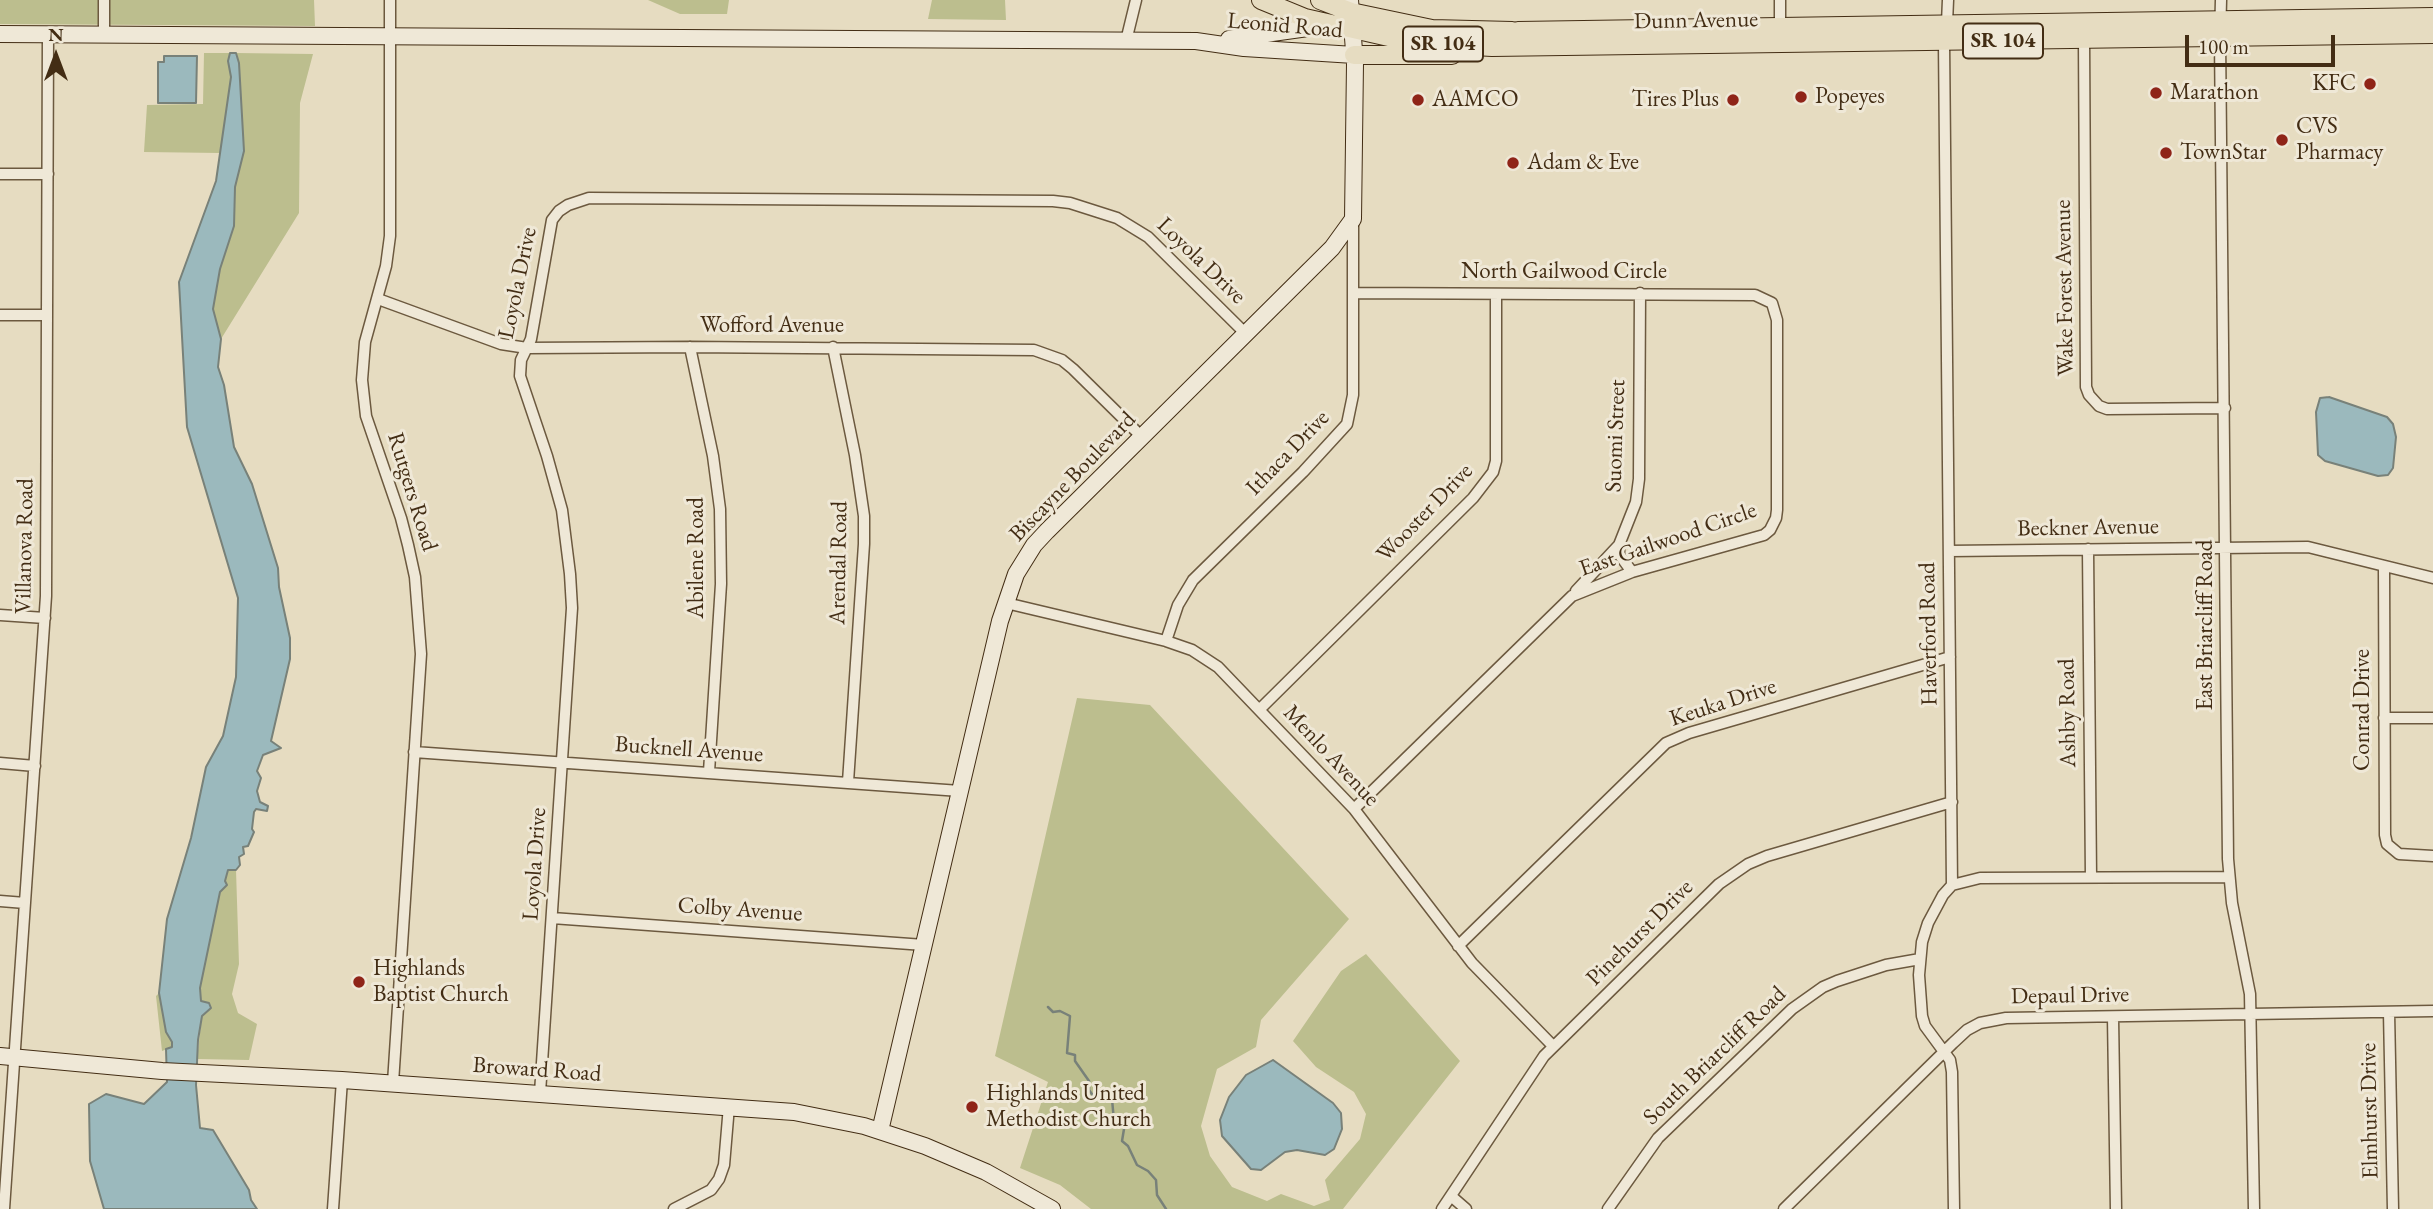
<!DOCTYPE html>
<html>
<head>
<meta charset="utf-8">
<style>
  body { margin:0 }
  #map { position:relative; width:2433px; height:1209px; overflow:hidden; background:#e6dcc1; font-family:"EB Garamond",serif }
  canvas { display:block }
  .north { position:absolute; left:21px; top:21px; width:70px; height:70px; -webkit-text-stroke:5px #efe8d7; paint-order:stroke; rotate:0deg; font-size:19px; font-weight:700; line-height:28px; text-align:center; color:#432d14 }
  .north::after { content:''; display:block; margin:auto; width:24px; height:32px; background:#432d14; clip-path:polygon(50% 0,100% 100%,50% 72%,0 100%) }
  .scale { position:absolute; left:2185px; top:35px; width:150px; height:32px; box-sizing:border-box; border:4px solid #432d14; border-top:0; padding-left:9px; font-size:21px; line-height:24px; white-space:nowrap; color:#432d14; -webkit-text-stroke:5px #efe8d7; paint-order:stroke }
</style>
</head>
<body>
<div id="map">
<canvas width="2433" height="1209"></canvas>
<div class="north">N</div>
<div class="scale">100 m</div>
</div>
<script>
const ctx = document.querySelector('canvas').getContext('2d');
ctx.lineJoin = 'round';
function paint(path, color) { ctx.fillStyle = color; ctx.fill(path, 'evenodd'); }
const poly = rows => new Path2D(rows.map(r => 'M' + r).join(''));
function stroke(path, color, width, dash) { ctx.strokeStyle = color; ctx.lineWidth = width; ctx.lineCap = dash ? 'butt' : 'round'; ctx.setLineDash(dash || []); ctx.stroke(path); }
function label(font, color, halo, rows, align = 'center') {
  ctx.font = font + ' "EB Garamond",serif'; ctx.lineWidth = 6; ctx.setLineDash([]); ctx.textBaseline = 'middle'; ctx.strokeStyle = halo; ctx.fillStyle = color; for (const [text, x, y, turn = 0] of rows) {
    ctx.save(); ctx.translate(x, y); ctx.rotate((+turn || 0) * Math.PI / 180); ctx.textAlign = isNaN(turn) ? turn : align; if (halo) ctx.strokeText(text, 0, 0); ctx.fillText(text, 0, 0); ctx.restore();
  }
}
paint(poly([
  [0,0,314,0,315,26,0,24],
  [648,0,729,0,727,14,680,14],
  [932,0,1005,0,1006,20,928,19],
  [204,53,230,53,228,61,231,77,220,153,144,152,147,105,203,104],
  [236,53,313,54,300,103,299,213,221,339,212,309,220,269,234,227,235,187,244,151,239,63],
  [1077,698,1150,705,1349,919,1261,1020,1256,1047,1217,1069,1201,1126,1210,1156,1232,1187,1267,1201,1281,1194,1314,1206,1330,1200,1325,1180,1360,1139,1366,1114,1354,1092,1316,1067,1293,1041,1341,971,1366,954,1460,1061,1343,1209,1091,1209,1060,1185,1020,1168,1048,1082,995,1056],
  [228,870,236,870,239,964,232,994,238,1013,257,1024,249,1060,197,1059,202,1015,209,1003,201,1001,200,988,220,892],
  [159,993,166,1032,172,1042,172,1047,162,1051,156,996]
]), '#bcbe8e');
const water = poly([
  [230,53,236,53,239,63,244,151,235,187,234,226,220,269,213,309,221,339,218,367,224,385,234,447,252,484,278,568,279,587,290,638,290,659,271,741,281,748,263,755,257,771,261,778,257,791,260,802,268,806,267,811,256,809,254,812,252,829,254,832,248,846,243,847,244,854,239,857,240,865,236,870,228,870,225,881,227,885,220,892,200,988,201,1001,209,1003,211,1008,202,1016,198,1040,196,1085,200,1128,213,1130,249,1190,251,1200,257,1209,104,1209,90,1161,89,1104,106,1094,144,1104,167,1082,166,1049,172,1047,172,1042,166,1032,159,993,167,919,191,838,206,767,223,736,236,677,238,598,187,427,179,282,216,181,231,77,228,61,230,53],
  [164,56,197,56,196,103,158,103,158,62,164,62,164,56],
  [2329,397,2387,417,2393,424,2396,437,2393,468,2388,475,2378,476,2325,461,2318,455,2316,412,2320,398,2329,397],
  [1273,1060,1333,1103,1341,1113,1342,1129,1334,1149,1325,1155,1297,1150,1285,1152,1261,1170,1251,1169,1222,1136,1220,1120,1229,1097,1246,1075,1273,1060]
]);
paint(water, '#9bb9bd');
stroke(water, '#788179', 2);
stroke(poly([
  [1048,1007,1053,1012,1060,1011,1070,1016,1067,1053,1075,1055,1075,1061,1089,1081,1089,1090,1094,1097,1100,1100,1112,1099,1114,1121,1122,1124,1124,1129,1122,1141,1128,1146,1137,1165,1148,1171,1156,1180,1157,1195,1166,1209]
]), '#788179', 2.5);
const street = poly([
  [104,0,104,34],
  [390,0,390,236,386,266,365,342,362,380,366,416,401,518,408,545,415,577,421,654,393,1083],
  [1780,0,1780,26],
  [2221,0,2220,38,2228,859,2232,903,2250,994,2254,1209],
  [1947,23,1948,0],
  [2084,39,2086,387,2089,395,2099,406,2107,409,2225,408],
  [1126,41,1136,0],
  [1944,42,1952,885,1943,895,1928,923,1922,942,1919,975,1922,1016,1925,1026,1950,1060,1952,1072,1954,1209],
  [0,174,48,174],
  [1353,293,1755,295,1772,303,1777,320,1777,510,1776,518,1770,530,1764,535,1632,572,1572,596,1354,809],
  [378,299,501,344,527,348,690,347,1034,350,1062,360,1073,369,1142,437],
  [0,315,47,315],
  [690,347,713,456,720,509,721,584,709,772],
  [833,347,855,455,864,516,864,544,848,782],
  [2088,549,2091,877],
  [1949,551,2308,547,2433,578],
  [2384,567,2385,835,2387,844,2399,854,2433,856],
  [1632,572,1619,554,1619,545,1636,502,1639,479,1640,293],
  [1576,591,1619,545],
  [1006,603,1166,641,1192,650,1218,667,1354,809,1472,963,1553,1046],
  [0,615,45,618],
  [1166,641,1178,605,1193,580,1303,472,1347,424,1353,395,1353,221],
  [1260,709,1473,498,1493,472,1496,461,1496,294],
  [2384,718,2433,718],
  [414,752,960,791],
  [0,763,35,766],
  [1952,885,1980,878,2229,877],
  [0,901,25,903],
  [552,918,924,945],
  [1458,946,1666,743,1689,733,1950,657],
  [2389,1012,2393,1209],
  [2113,1017,2116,1209],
  [540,1093,572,608,570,574,562,510,547,456,520,376,521,360,531,339,552,220,559,211,568,205,589,198,1053,201,1070,203,1117,218,1148,237,1245,333],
  [1451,1196,1466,1209],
  [4,1209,46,596,48,34],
  [333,1209,342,1080],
  [674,1209,711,1190,719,1179,724,1165,729,1106],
  [1442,1209,1544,1056,1719,884,1748,864,1767,856,1952,802],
  [1608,1209,1658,1138,1792,1009,1823,987,1837,981,1886,965,1920,959],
  [1784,1209,1953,1043,1967,1030,1980,1023,2006,1018,2433,1011]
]);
const secondary = poly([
  [0,34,1196,41,1244,48,1354,55],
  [1229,39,1315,27,1329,28],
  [0,1056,162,1071,342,1080,794,1112,864,1126,925,1146,986,1172,1052,1209],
  [880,1131,1000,621,1016,574,1034,545,1047,531,1332,248,1353,219,1355,63,1350,0]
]);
const primary = poly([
  [1261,0,1305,18,1393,38,1439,44,1492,47,2433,34],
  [1320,0,1351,12,1432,29,1512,31],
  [1518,31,2433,17],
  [1354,55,1452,55]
]);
stroke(street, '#6c593f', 13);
stroke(secondary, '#432d14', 18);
stroke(primary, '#432d14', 20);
stroke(street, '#efe8d7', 10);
stroke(secondary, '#efe8d7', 16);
stroke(primary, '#e6dcc1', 18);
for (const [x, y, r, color] of [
  [2370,84,7,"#8f2418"],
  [2156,93,7,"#8f2418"],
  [1801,97,7,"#8f2418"],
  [1418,100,7,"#8f2418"],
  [1733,100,7,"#8f2418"],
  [2282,140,7,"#8f2418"],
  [2166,153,7,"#8f2418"],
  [1513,163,7,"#8f2418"],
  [359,982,7,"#8f2418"],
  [972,1107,7,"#8f2418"]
]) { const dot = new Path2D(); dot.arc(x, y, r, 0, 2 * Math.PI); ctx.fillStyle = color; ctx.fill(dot); stroke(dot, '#efe8d7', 2.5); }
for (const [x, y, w] of [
  [2003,41,80],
  [1443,44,80]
]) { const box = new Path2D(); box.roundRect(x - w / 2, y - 17.5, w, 35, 5); ctx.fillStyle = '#efe8d7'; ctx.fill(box); stroke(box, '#432d14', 2); }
label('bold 21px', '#432d14', null, [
  ["SR 104",2003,41],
  ["SR 104",1443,44]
]);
label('23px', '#432d14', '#efe8d7', [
  ["Dunn Avenue",1696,21,-1],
  ["Leonid Road",1285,26,5],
  ["Loyola Drive",1201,261,44],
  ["North Gailwood Circle",1564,272],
  ["Loyola Drive",518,283,-78],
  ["Wake Forest Avenue",2065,288,-91],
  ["Wofford Avenue",772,326],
  ["Suomi Street",1616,436,-88],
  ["Ithaca Drive",1288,453,-46],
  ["Biscayne Boulevard",1073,477,-46],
  ["Rutgers Road",412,492,73],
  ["Wooster Drive",1425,513,-46],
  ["Beckner Avenue",2088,528,-1],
  ["East Gailwood Circle",1668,540,-19],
  ["Villanova Road",25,546,-89],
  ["Abilene Road",697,558,-90],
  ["Arendal Road",839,563,-89],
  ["East Briarcliff Road",2206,625,-90],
  ["Haverford Road",1929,634,-91],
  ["Keuka Drive",1723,703,-18],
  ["Conrad Drive",2363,710,-90],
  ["Ashby Road",2068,713,-91],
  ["Bucknell Avenue",689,750,4],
  ["Menlo Avenue",1331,756,47],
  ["Loyola Drive",535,864,-86],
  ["Colby Avenue",740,910,4],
  ["Pinehurst Drive",1640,933,-45],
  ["Depaul Drive",2070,996,-1],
  ["South Briarcliff Road",1715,1056,-44],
  ["Broward Road",537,1070,4],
  ["Elmhurst Drive",2370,1111,-91]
]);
label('23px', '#432d14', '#efe8d7', [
  ["KFC",2356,84,"right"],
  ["Marathon",2170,93],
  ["Popeyes",1815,97],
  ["AAMCO",1432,100],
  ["Tires Plus",1719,100,"right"],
  ["CVS",2296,127],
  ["Pharmacy",2296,153],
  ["TownStar",2180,153],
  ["Adam & Eve",1527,163],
  ["Highlands",373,969],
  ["Baptist Church",373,995],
  ["Highlands United",986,1094],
  ["Methodist Church",986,1120]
], 'left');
</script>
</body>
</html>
